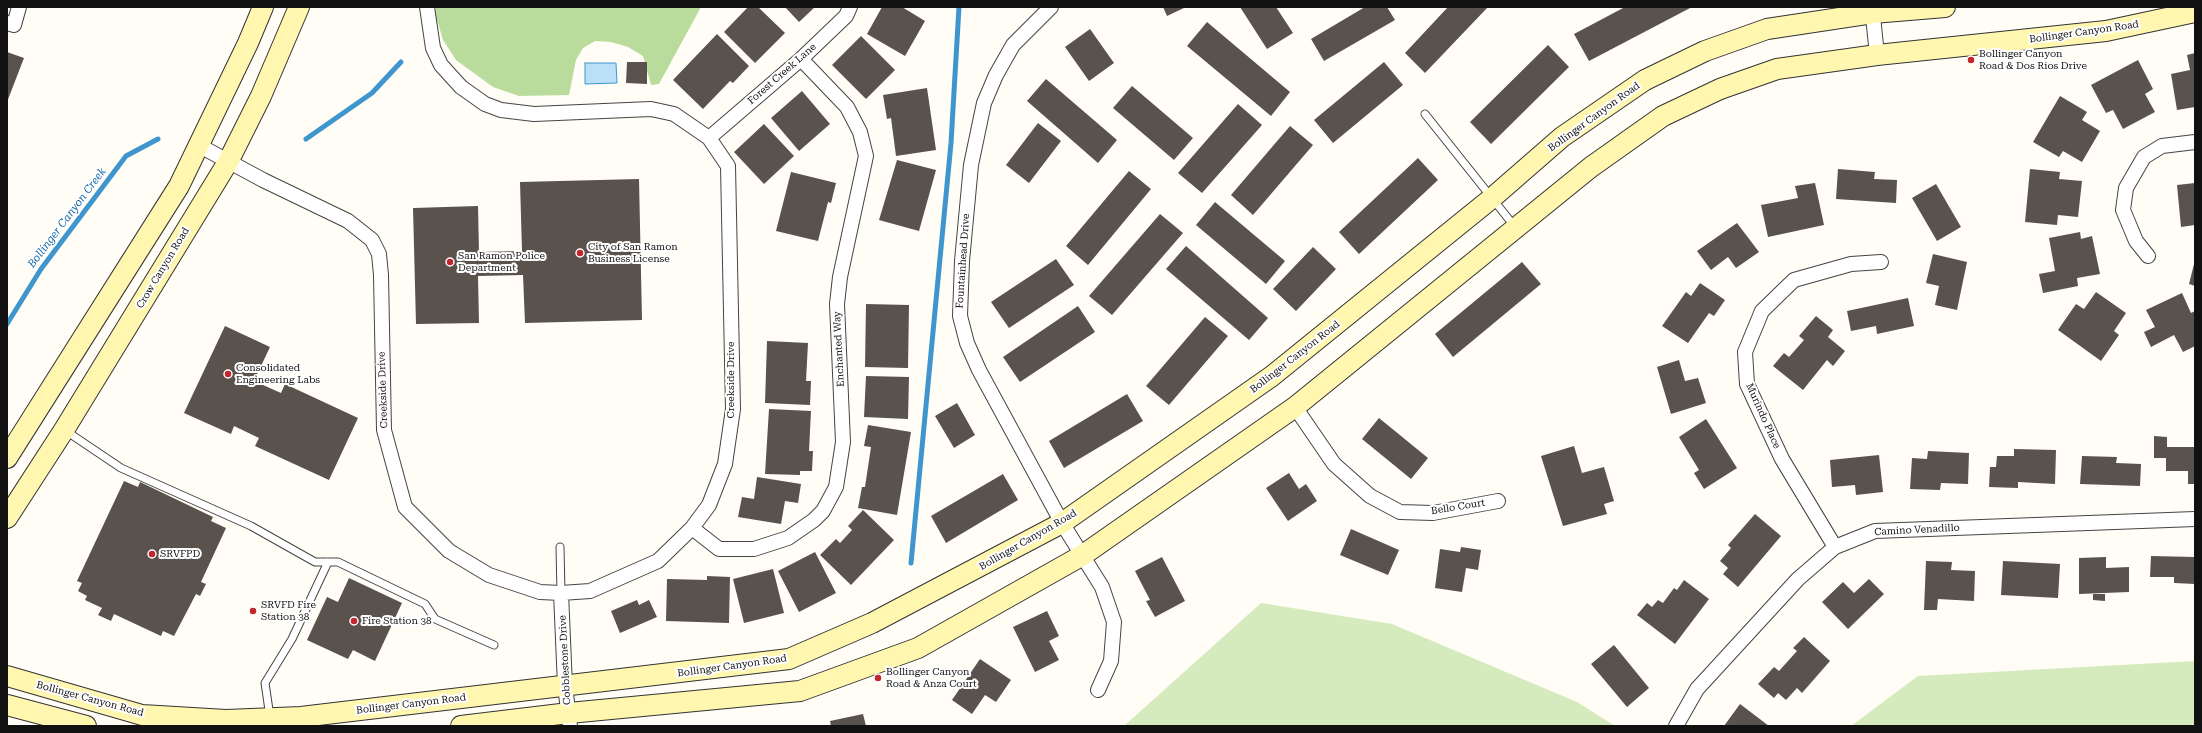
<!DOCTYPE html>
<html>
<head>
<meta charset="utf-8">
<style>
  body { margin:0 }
  #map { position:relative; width:2202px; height:733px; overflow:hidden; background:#fffdf5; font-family:"Roboto Serif",serif }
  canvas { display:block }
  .frame { position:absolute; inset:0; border:8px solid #111; pointer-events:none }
</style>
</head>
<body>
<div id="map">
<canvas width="2202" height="733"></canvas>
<div class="frame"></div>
</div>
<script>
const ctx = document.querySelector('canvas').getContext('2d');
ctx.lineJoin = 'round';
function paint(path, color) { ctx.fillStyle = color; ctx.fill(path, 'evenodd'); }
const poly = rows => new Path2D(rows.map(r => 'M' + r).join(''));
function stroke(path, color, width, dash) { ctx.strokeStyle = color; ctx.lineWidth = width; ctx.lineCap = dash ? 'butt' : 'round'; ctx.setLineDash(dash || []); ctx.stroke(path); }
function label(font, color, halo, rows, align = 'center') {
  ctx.font = font + ' "Roboto Serif",serif'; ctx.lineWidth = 4; ctx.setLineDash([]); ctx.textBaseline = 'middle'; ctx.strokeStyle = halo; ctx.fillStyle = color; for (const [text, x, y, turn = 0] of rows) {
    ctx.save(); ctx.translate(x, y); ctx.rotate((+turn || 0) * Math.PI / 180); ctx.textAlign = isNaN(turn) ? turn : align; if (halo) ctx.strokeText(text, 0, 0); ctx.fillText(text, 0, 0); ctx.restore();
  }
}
paint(poly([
  [1261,603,1392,624,1577,702,1615,726,1124,726],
  [2195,661,2195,726,1851,726,1918,676]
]), '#d5ebbd');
paint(poly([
  [436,7,701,7,659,84,651,85,643,56,628,47,611,42,595,41,583,48,576,60,569,95,519,96,493,87,456,60,443,40,435,13]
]), '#b9dc9c');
const water = poly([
  [585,63,616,63,617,83,585,84,585,63]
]);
paint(water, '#b9e0f7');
stroke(water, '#3f96cf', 1);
stroke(poly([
  [306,139,372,93,401,62],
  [7,324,41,269,126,156,158,139],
  [911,563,951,143,959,7]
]), '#3f96cf', 5);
paint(poly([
  [748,7,758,7,785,33,755,63,724,32],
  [785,7,815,7,799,22],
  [882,7,902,7,925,21,905,56,867,34],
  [1163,7,1186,7,1167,16],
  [1240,7,1276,7,1293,33,1267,49],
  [1365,7,1387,7,1395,20,1324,61,1311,39],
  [1448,7,1488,7,1425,73,1405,53],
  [1625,7,1692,7,1589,61,1574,34],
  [1207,22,1290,92,1271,116,1187,46],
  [1090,29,1114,63,1089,81,1065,47],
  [717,34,749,66,733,83,730,81,703,109,673,80],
  [861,36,895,70,866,99,832,65],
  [1548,45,1569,67,1491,144,1470,122],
  [7,52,24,58,7,102],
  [2195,53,2195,107,2177,110,2171,74,2190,70,2187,55],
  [2138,60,2153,89,2145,94,2155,112,2123,129,2113,110,2106,113,2091,85],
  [627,62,647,62,647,84,626,83],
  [1384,62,1403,85,1333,143,1314,120],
  [1046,79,1117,140,1098,163,1027,101],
  [1132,86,1193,138,1174,160,1113,108],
  [927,88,936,150,896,156,891,118,887,119,883,95],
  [802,91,830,124,799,151,771,118],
  [2060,96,2087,112,2082,120,2100,131,2082,162,2063,151,2059,157,2033,142],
  [1238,104,1262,125,1202,193,1178,173],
  [1038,123,1061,141,1029,183,1006,165],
  [764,124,794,156,764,184,734,152],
  [1290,126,1313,145,1253,215,1231,195],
  [1418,158,1438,180,1359,254,1339,232],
  [897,160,936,170,919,231,879,220],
  [1838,169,1875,172,1874,179,1897,180,1896,203,1836,199],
  [2030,169,2060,172,2059,179,2082,181,2078,217,2058,215,2057,225,2025,222],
  [1129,171,1151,189,1088,265,1066,246],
  [791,172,836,183,831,203,828,202,818,241,776,231],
  [639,179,642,320,525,323,523,275,478,276,479,323,416,324,413,208,478,206,479,252,522,251,520,182],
  [1815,183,1824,225,1768,237,1761,205,1798,198,1795,186],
  [2195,183,2195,225,2181,227,2177,185],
  [1936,184,1961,227,1937,241,1912,198],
  [1215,202,1285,261,1266,284,1196,225],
  [1160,214,1183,233,1112,315,1089,296],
  [1737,223,1759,252,1736,268,1728,257,1711,270,1697,251],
  [2080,232,2081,239,2092,236,2100,274,2077,278,2078,286,2043,293,2039,274,2055,271,2049,238],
  [1186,246,1268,318,1249,340,1166,269],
  [1313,247,1336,269,1296,311,1273,289],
  [1933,254,1967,262,1957,310,1935,305,1939,286,1926,283],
  [1056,259,1074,285,1009,328,991,302],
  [1522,262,1541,284,1453,357,1435,334],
  [2194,264,2195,264,2195,286,2189,284],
  [1700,283,1725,300,1714,316,1709,313,1688,343,1662,326,1686,292,1691,296],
  [2096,292,2126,313,2114,331,2119,335,2101,361,2058,330,2076,304,2084,309],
  [2182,293,2191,313,2195,311,2195,346,2183,352,2174,335,2151,347,2144,332,2155,327,2146,310],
  [1908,298,1914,326,1877,334,1876,326,1851,331,1847,311],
  [866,304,909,305,908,368,865,367],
  [1078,306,1095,332,1020,382,1003,357],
  [1816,316,1833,330,1828,337,1845,351,1833,366,1827,360,1803,390,1773,366,1784,353,1789,357,1804,340,1799,336],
  [1205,317,1228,336,1169,405,1146,386],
  [225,326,270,347,254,381,281,393,285,384,358,418,329,480,255,446,259,438,234,426,231,434,184,413],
  [767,341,808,343,806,381,811,381,810,405,765,403],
  [1679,360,1685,381,1698,378,1706,403,1671,414,1657,367],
  [866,376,909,377,908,419,864,417],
  [1127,394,1143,421,1064,468,1049,441],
  [957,403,975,435,954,448,935,416],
  [769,409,811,411,809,451,813,451,812,471,800,471,800,475,765,474],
  [1379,418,1428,458,1411,479,1362,439],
  [1706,419,1737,468,1704,489,1694,473,1699,470,1679,437],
  [868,425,911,432,897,515,858,508,862,487,865,487,871,447,864,446],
  [2154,436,2167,437,2167,447,2195,447,2195,484,2188,484,2188,471,2166,471,2166,458,2154,458],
  [1574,446,1582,473,1604,467,1614,501,1604,504,1607,514,1563,526,1541,456],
  [2014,449,2056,450,2055,484,2018,482,2018,488,1989,487,1990,467,1996,467,1997,456,2014,456],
  [1928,451,1969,453,1968,484,1941,483,1940,490,1910,489,1912,458,1927,459],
  [1879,455,1883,492,1856,495,1855,485,1832,487,1830,460],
  [2082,456,2117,457,2116,463,2141,464,2140,486,2080,484],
  [1289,473,1299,489,1306,484,1317,501,1288,521,1266,488],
  [1003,474,1018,500,946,543,931,516],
  [757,477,801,484,798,503,785,501,781,524,738,517,742,497,754,499],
  [124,481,138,487,140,482,213,517,211,521,226,528,201,582,206,584,200,596,196,594,174,636,163,631,161,636,114,614,111,621,98,615,102,608,85,600,87,596,78,591,82,583,77,581],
  [863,510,894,540,851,585,820,555,836,539,840,543,852,530,848,526],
  [1755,514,1781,536,1738,587,1723,574,1728,568,1720,561,1731,548,1728,545],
  [1351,529,1399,550,1388,575,1340,555],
  [1461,547,1481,550,1478,570,1466,568,1462,592,1435,588,1440,549,1460,552],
  [815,552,836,593,799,612,778,571],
  [2151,556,2195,557,2195,584,2174,583,2174,577,2150,577],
  [1162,557,1185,601,1155,617,1146,601,1150,600,1135,571],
  [2106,557,2106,568,2129,567,2129,592,2079,594,2079,558],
  [1926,561,1952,562,1951,570,1975,571,1974,601,1938,599,1937,610,1924,610],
  [2003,561,2060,564,2058,598,2001,595],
  [773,569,784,613,744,623,733,579],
  [707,576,730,577,729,623,666,621,667,579,707,580],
  [349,578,402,603,375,661,353,650,348,659,307,640,327,597,338,602],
  [1869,579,1884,594,1848,629,1822,602,1843,582,1854,593],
  [1684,580,1709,599,1675,644,1637,615,1647,603,1652,607,1658,600,1663,603,1674,588,1677,590],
  [2093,594,2105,594,2105,601,2093,600],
  [637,600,639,605,649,600,657,617,620,633,611,611],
  [1047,611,1059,636,1049,641,1059,660,1035,672,1013,627],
  [1804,637,1830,661,1802,693,1797,688,1786,700,1778,693,1774,698,1758,684,1774,667,1779,671,1797,651,1793,648],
  [1614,645,1649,688,1627,707,1591,664],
  [980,659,1011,680,996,702,985,695,972,714,952,700],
  [1740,704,1769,726,1724,726],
  [863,714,866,726,831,726,830,721]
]), '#5a524d');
const lane = poly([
  [1425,114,1515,227],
  [66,431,121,468,251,526,315,562,338,562,425,604,435,619,494,645],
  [560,547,561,593],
  [270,717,265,683,292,639,328,562]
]);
const street = poly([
  [1051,7,1013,45,996,75,984,103,971,165,962,261,960,316,967,343,979,370,1062,523,1102,587,1114,622,1111,661,1098,690],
  [1872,7,1877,55],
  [7,23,14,25,19,7],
  [709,138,801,59,846,16,850,7],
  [200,146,263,180,348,221,372,240,379,254,381,275,384,430,405,507,449,551,489,575,540,592,561,593,590,591,658,561,692,528,709,505,725,464,733,409,728,166,709,138,674,114,651,109,534,114,501,110,485,104,461,87,441,65,433,48,427,7],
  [2148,256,2136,241,2123,210,2126,188,2144,157,2162,146,2195,142],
  [1295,407,1334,464,1370,496,1400,512,1433,513,1498,501],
  [692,528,719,549,754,549,788,538,814,520,823,511,836,487,843,442,837,304,840,277,866,156,860,132,847,107,801,59],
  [1835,547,1782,459,1747,384,1745,352,1762,311,1794,280,1851,264,1881,262],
  [561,593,565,686,570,726],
  [1676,726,1697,689,1798,579,1835,547,1875,531,2195,519]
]);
const secondary = poly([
  [7,458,179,186,248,43,263,7],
  [7,518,64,430,228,162,261,96,299,7],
  [7,676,142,715,226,720,301,717,789,659,872,623,1062,523,1272,376,1492,198,1562,137,1645,80,1705,51,1767,29,1873,13,1945,7],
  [7,705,86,726],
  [461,726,569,713,800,691,918,648,1083,555,1295,407,1591,167,1663,116,1720,89,1777,69,1877,55,2106,31,2195,12]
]);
stroke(lane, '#444', 9);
stroke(street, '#444', 16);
stroke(secondary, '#333', 22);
stroke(lane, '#fff', 7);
stroke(street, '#fff', 14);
stroke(secondary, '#fff6b0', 20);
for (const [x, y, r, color] of [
  [1971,60,4,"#c4262e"],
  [580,253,4,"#c4262e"],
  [450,262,4,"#c4262e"],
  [228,374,4,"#c4262e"],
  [152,554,4,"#c4262e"],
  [253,611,4,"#c4262e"],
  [354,621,4,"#c4262e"],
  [878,678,4,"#c4262e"]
]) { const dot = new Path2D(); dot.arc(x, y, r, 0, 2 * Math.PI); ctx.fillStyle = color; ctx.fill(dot); stroke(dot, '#fff', 1.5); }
label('10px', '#111', '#fff', [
  ["Bollinger Canyon Road",2084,32,-8],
  ["Forest Creek Lane",782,74,-41],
  ["Bollinger Canyon Road",1594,117,-36],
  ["Fountainhead Drive",963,261,-86],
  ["Crow Canyon Road",163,268,-59],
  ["Enchanted Way",839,349,-93],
  ["Bollinger Canyon Road",1295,357,-38],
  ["Creekside Drive",731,380,-90],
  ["Creekside Drive",383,390,-92],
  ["Murindo Place",1763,416,66],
  ["Bello Court",1458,507,-9],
  ["Camino Venadillo",1917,530,-3],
  ["Bollinger Canyon Road",1028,540,-30],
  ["Cobblestone Drive",565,660,-93],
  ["Bollinger Canyon Road",732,666,-8],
  ["Bollinger Canyon Road",90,699,15],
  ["Bollinger Canyon Road",411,704,-7]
]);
label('10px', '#111', '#fff', [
  ["Bollinger Canyon",1979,54],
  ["Road & Dos Rios Drive",1979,66],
  ["City of San Ramon",588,247],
  ["Business License",588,259],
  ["San Ramon Police",458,256],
  ["Department",458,268],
  ["Consolidated",236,368],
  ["Engineering Labs",236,380],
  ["SRVFPD",160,554],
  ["SRVFD Fire",261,605],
  ["Station 38",261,617],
  ["Fire Station 38",362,621],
  ["Bollinger Canyon",886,672],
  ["Road & Anza Court",886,684]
], 'left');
label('italic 11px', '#1768a6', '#fff', [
  ["Bollinger Canyon Creek",67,218,-53]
]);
</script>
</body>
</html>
